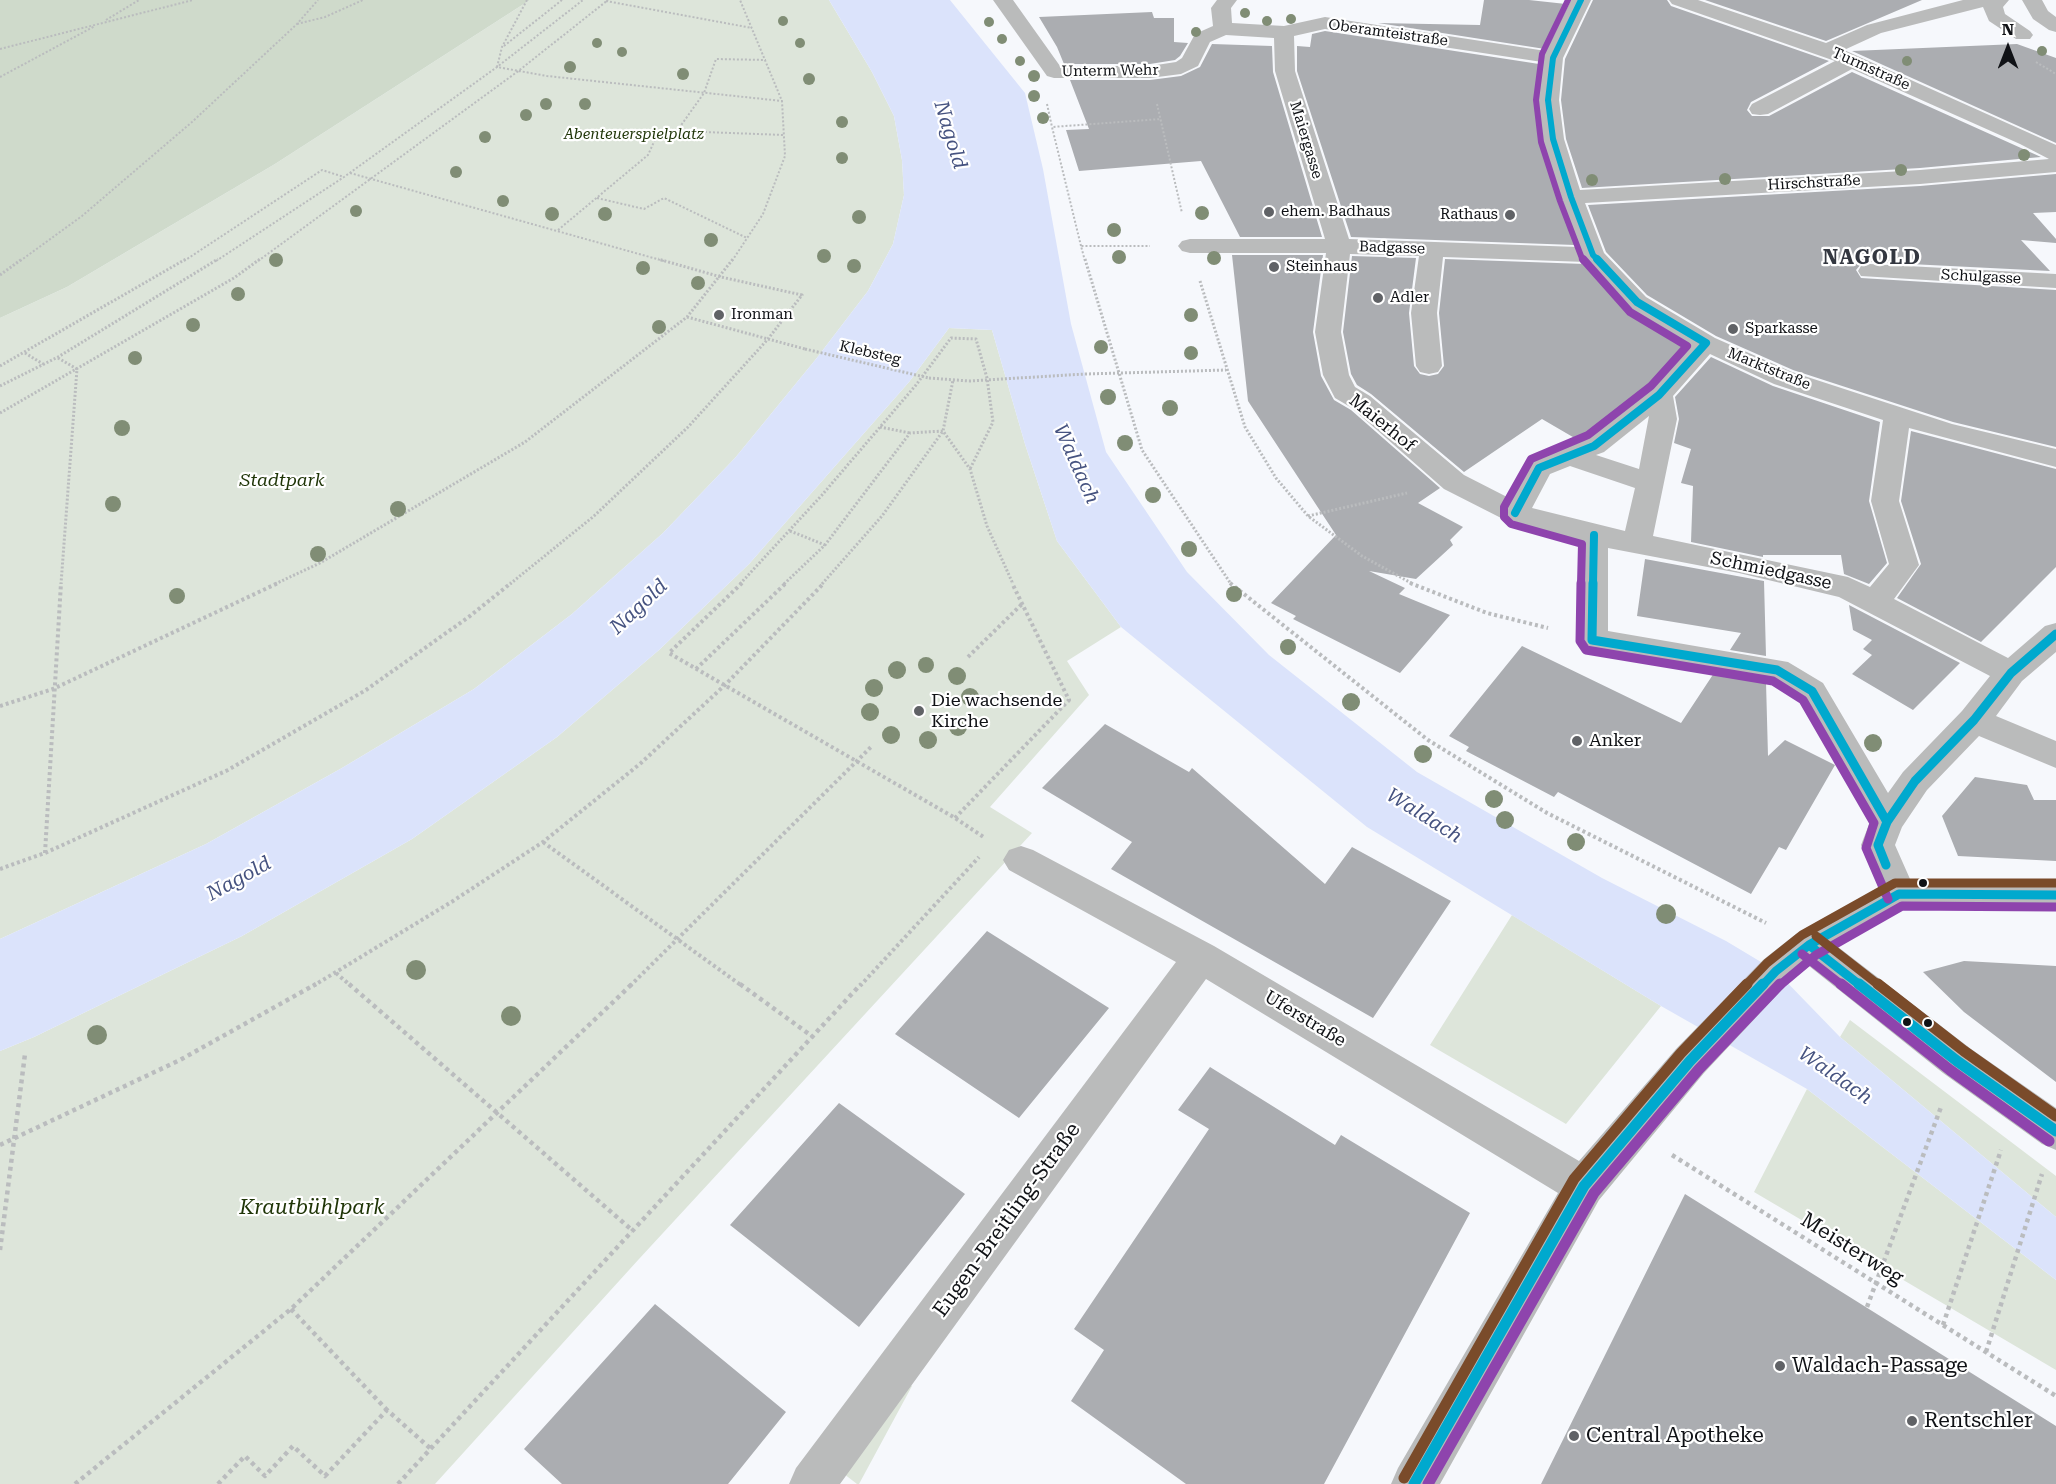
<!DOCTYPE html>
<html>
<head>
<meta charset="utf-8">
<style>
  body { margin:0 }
  #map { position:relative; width:2056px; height:1484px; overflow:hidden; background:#f6f8fc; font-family:"Roboto Serif",serif }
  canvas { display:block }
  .north { position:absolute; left:1978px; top:18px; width:60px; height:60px; -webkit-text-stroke:4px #fff; paint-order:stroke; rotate:0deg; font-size:16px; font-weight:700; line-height:24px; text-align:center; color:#101216 }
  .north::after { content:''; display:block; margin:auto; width:21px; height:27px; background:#101216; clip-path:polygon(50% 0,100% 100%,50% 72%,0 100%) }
</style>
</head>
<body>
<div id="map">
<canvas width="2056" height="1484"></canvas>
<div class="north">N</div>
</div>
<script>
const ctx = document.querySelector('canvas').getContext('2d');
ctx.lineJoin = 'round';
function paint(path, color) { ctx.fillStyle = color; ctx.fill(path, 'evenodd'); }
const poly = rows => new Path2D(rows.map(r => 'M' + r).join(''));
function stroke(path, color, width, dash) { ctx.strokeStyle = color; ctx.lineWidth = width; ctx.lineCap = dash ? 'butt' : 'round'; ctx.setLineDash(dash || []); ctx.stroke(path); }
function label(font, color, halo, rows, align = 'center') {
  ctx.font = font + ' "Roboto Serif",serif'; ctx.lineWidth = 4.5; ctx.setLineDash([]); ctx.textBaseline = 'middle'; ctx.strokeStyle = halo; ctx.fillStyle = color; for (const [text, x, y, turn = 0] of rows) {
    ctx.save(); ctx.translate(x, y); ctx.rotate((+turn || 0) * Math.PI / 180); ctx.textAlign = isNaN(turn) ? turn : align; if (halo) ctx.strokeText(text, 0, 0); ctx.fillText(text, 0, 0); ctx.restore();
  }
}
paint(poly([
  [530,0,829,0,872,72,894,116,902,160,904,195,893,244,868,291,816,359,735,458,663,533,572,614,474,689,342,768,206,844,0,939,0,318,67,287,275,164],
  [949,328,992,330,1025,444,1057,541,1121,627,1067,661,1089,695,990,807,1032,833,639,1259,435,1484,0,1484,0,1051,34,1037,242,936,412,839,557,737,659,650,749,564,909,382],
  [1512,915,1661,1006,1566,1124,1430,1045],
  [1850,1020,2056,1176,2056,1217,1840,1037],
  [1807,1089,2056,1280,2056,1370,1754,1192],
  [902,1379,912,1386,859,1484,857,1484,835,1467]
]), '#dde5da');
paint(poly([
  [0,0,530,0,275,164,67,287,0,318]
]), '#cfdacb');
paint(poly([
  [829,0,950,0,1025,93,1043,169,1071,324,1106,452,1187,572,1269,655,1417,772,1602,878,1726,941,1776,971,1840,1037,2056,1217,2056,1280,1807,1089,1661,1006,1367,827,1121,627,1057,541,1025,444,992,330,949,328,909,382,749,564,659,650,557,737,412,839,242,936,34,1037,0,1051,0,939,206,844,342,768,474,689,572,614,663,533,735,458,816,359,868,291,893,244,904,195,902,160,894,116,872,72]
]), '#dbe3fb');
paint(poly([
  [1484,0,1529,0,1566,4,1545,49,1378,23,1480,25],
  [1593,0,1667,0,1671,6,1829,61,1751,102,1747,110,1752,116,1769,116,1852,72,2041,157,1920,168,1582,188,1566,139,1561,100,1565,59],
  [1705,0,1922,0,1826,41],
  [1152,12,1154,18,1174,18,1174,42,1188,43,1180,56,1175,60,1150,64,1064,64,1057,47,1039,17],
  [1325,31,1539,64,1535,100,1540,139,1575,245,1351,237,1297,71,1297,46,1310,47,1312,34],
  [1212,44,1272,46,1273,72,1322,237,1240,237,1201,161,1079,171,1066,130,1089,129,1070,80,1150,80,1181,76,1200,67],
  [2017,44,2056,58,2056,143,1852,51],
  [2056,174,2056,212,2033,213,2056,239,2056,243,2021,240,2050,271,1870,262,1861,264,1856,270,1861,278,2056,290,2056,447,1953,422,1793,370,1716,336,1647,295,1606,252,1588,205,1920,186],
  [1232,255,1323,255,1313,332,1321,376,1334,400,1351,410,1440,488,1418,503,1463,527,1450,540,1453,545,1416,579,1369,571,1405,588,1399,594,1450,615,1400,673,1293,619,1296,616,1271,603,1336,535,1248,401],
  [1352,256,1416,258,1409,313,1414,366,1420,374,1429,376,1438,374,1444,366,1439,313,1445,259,1585,264,1627,309,1687,345,1648,387,1583,438,1578,440,1542,419,1464,472,1371,394,1357,385,1351,374,1343,332],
  [1711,357,1773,386,1880,422,1869,501,1887,563,1869,584,1844,574,1841,555,1763,555,1763,557,1691,542,1693,486,1681,483,1691,449,1674,443,1679,419,1675,397],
  [1911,431,2056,469,2056,567,1981,642,1897,598,1921,564,1901,501],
  [1645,559,1764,581,1766,656,1730,650,1741,633,1637,616],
  [1849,605,1960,663,1913,710,1852,674,1872,655,1863,649,1872,640,1853,630],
  [1522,646,1681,723,1714,673,1766,682,1768,756,1785,740,1835,765,1786,850,1779,847,1751,894,1558,792,1554,797,1466,751,1469,747,1449,736],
  [1105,724,1189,772,1192,768,1325,884,1352,847,1451,901,1373,1018,1111,869,1132,842,1042,788],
  [1975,777,2027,785,2034,800,2056,800,2056,861,1958,856,1942,816],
  [987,931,1109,1008,1019,1118,895,1034],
  [1964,961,2056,966,2056,1082,1964,1012,1923,972],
  [1210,1067,1335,1145,1341,1135,1470,1213,1324,1484,1186,1484,1071,1401,1104,1350,1074,1329,1209,1129,1178,1110],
  [839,1103,965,1194,859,1327,730,1225],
  [1685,1194,2056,1426,2056,1484,1541,1484],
  [655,1304,786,1412,728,1484,562,1484,524,1449]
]), '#abadb1');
stroke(poly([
  [527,0,502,47,497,67,547,76,782,101],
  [606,1,752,28],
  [106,20,139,0],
  [297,24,325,17,363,0],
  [504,46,562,0],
  [0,49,193,0],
  [2036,62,2056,74],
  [0,77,95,26],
  [1047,104,1052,127],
  [1157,104,1182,213],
  [677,131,784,135],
  [350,173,664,261],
  [597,198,644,209,664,198,747,238],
  [558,230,648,155,658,133,677,131,704,93,716,59,766,60],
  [1081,246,1052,127,1161,119],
  [20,261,82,216,192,122,297,24,318,0],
  [184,261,322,170,344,177],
  [216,261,344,177,497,67,583,0],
  [258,261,517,72,608,0],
  [732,261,763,214,785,156,782,101,740,0],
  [1085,261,1081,246,1150,246]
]), '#babcbe', 2, [2, 2]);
stroke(poly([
  [1085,259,1142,450,1231,584],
  [0,275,22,259],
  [1200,281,1245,427,1276,478,1308,516,1362,556,1413,584],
  [687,317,805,349],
  [25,353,43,364],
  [58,358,77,369,61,584],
  [0,366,186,259],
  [1085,374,1226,370],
  [929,378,969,381],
  [0,386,58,357,218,259],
  [0,413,234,278,260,259],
  [880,427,910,433],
  [1308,516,1407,493],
  [790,531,825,545],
  [275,584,320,563,525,442,687,317,733,259],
  [510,584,594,516,688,427,768,339,802,295,721,277,658,259],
  [740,584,822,495,916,385,951,338,976,339,987,378,993,422,970,469],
  [784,584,825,545,910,433,943,431,970,469,987,526,1013,584],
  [822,584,882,516,943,431,953,380]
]), '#babcbe', 3, [2, 2]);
stroke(poly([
  [742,583,669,653,955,818,985,838],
  [1230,583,1428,740,1547,813,1766,923],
  [1410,583,1487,613,1548,628],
  [968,657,1022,604],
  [696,669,786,583],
  [0,706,53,689,278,583],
  [955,818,1069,700,1012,583],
  [543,842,742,986],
  [45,853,61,583],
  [0,869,45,853,228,770,366,690,470,616,511,583],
  [336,973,351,986],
  [313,986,453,901,543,842,641,763,725,685,824,583],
  [630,986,871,747],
  [860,986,979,857]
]), '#babcbe', 4, [3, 3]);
stroke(poly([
  [349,984,633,1231],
  [740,984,813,1037],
  [0,1145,180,1060,316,984],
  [1672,1155,2056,1396],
  [0,1250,25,1054],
  [1867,1307,1941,1107],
  [291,1309,387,1410],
  [1943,1325,2001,1150],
  [1986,1352,2042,1174],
  [75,1484,291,1309,632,984],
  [218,1484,245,1456,265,1476,293,1446,325,1476,387,1410,431,1449],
  [398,1484,861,984]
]), '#babcbe', 4.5, [4, 4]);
paint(poly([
  [993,0,1013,0,1060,66,1150,66,1176,62,1182,58,1195,34,1213,26,1211,8,1217,0,1237,0,1231,8,1232,23,1284,26,1325,17,1546,51,1571,0,1591,0,1563,58,1559,100,1564,139,1580,190,1920,170,2049,159,2020,144,1852,69,1768,114,1760,115,1752,114,1749,109,1752,104,1835,61,1672,4,1669,0,1698,0,1826,43,1867,25,1963,0,2009,0,2003,7,2005,14,2030,31,2033,35,2030,39,2016,39,1989,21,1983,7,1881,33,1844,50,2056,145,2056,172,1920,184,1585,203,1604,253,1646,297,1715,338,1792,372,1952,424,2056,449,2056,467,1909,428,1899,501,1919,565,1894,599,2008,658,2045,626,2056,623,2056,652,2022,681,1996,716,2056,741,2056,768,1979,736,1927,790,1902,827,1895,845,1910,879,2056,880,2056,910,1904,909,1838,947,1971,1049,2056,1108,2056,1150,2042,1144,1943,1073,1809,966,1789,982,1704,1073,1599,1200,1440,1484,1391,1484,1398,1468,1558,1193,1206,979,840,1484,789,1484,796,1468,1176,962,1009,870,1003,860,1009,850,1021,846,1033,850,1214,946,1579,1161,1676,1049,1763,960,1796,934,1879,888,1861,845,1870,822,1801,699,1769,680,1581,648,1576,640,1579,541,1505,520,1444,489,1352,408,1335,398,1323,375,1315,332,1326,253,1190,253,1182,251,1178,246,1182,241,1190,239,1325,239,1275,71,1274,38,1226,35,1210,42,1198,66,1181,74,1150,78,1054,78,1047,76,993,0],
  [1325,29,1542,62,1537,100,1542,139,1578,247,1349,239,1295,71,1294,36,1325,29],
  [1350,254,1419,256,1411,313,1416,366,1420,372,1429,374,1438,372,1442,366,1437,313,1443,257,1586,262,1628,307,1690,345,1650,389,1584,440,1529,462,1509,498,1464,475,1370,396,1355,387,1349,375,1341,332,1350,254],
  [1710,354,1774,384,1883,420,1871,501,1889,564,1870,587,1848,577,1653,536,1677,419,1673,396,1710,354],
  [1649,416,1639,469,1596,455,1604,452,1649,416],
  [1570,466,1635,488,1625,531,1532,508,1550,474,1570,466],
  [1608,548,1739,573,1839,597,1990,676,1962,711,1903,772,1888,793,1823,683,1788,662,1608,631,1608,548],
  [2022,0,2042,0,2048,11,2056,17,2056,32,2049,30,2033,19,2022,0],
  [1870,264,2056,274,2056,288,1861,276,1858,271,1861,266,1870,264]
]), '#babbbb');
stroke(poly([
  [805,349,929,378],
  [969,381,1085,374]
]), '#babcbe', 3, [2, 2]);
stroke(poly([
  [1581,0,1553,58,1548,100,1553,139,1571,197,1593,255,1599,261]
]), '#00a9ce', 6);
stroke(poly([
  [1597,259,1637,302,1706,343],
  [1515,513,1539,468,1594,446,1659,395,1706,343],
  [1593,584,1594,535]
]), '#00a9ce', 8);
stroke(poly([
  [1592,640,1777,670,1812,691,1887,822],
  [1592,640,1593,583],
  [1886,865,1878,845,1887,822,1915,781,1974,720,2011,673,2056,634],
  [1809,945,1861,986],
  [1762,986,1776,971,1809,945,1899,894,2056,895]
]), '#00a9ce', 9);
stroke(poly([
  [1859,984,1957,1061,2056,1131],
  [1414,1484,1584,1186,1690,1061,1763,984]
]), '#00a9ce', 11);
stroke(poly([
  [1568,0,1542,54,1536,100,1541,142,1560,201,1583,261]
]), '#8e44ad', 6);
stroke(poly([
  [1581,584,1582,544,1511,524,1504,517,1504,507,1531,459,1588,435,1651,386,1687,346,1630,312,1583,259]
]), '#8e44ad', 8);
stroke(poly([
  [1581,583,1580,641,1586,650,1773,681,1803,700,1874,823,1866,848,1888,899],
  [1802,954,1843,986],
  [1779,986,1816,955,1902,906,2056,907]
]), '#8e44ad', 9);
stroke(poly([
  [1841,984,1950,1070,2049,1141],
  [1428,1484,1594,1193,1699,1069,1780,984]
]), '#8e44ad', 11);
stroke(poly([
  [1816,936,1880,986],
  [1745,986,1767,963,1802,935,1895,883,2056,883]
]), '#7a4b2a', 9);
stroke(poly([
  [1878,984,1964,1051,2056,1116],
  [1404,1478,1574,1179,1681,1053,1747,984]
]), '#7a4b2a', 11);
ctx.fillStyle = '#808d75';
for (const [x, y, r] of [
  [1245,13,5],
  [1291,19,5],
  [783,21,5],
  [1267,21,5],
  [989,22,5],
  [1196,32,5],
  [1002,39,5],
  [597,43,5],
  [800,43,5],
  [2042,51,5],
  [622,52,5],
  [1020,61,5],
  [1907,61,5],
  [570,67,6],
  [683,74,6],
  [1034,76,6],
  [809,79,6],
  [1034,96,6],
  [546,104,6],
  [585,104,6],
  [526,115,6],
  [1043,118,6],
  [842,122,6],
  [485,137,6],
  [2024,155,6],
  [842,158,6],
  [1901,170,6],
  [456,172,6],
  [1725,179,6],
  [1592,180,6],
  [503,201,6],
  [356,211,6],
  [1202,213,7],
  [552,214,7],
  [605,214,7],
  [859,217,7],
  [1114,230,7],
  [711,240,7],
  [824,256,7],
  [1119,257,7],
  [1214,258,7],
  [276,260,7],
  [854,266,7],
  [643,268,7],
  [698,283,7],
  [238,294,7],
  [1191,315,7],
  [193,325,7],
  [659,327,7],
  [1101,347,7],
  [1191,353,7],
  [135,358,7],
  [1108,397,8],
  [1170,408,8],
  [122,428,8],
  [1125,443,8],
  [1153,495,8],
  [113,504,8],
  [398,509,8],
  [1189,549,8],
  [318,554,8],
  [1234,594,8],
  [177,596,8],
  [1288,647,8],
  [926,665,8],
  [897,670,9],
  [957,676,9],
  [874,688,9],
  [970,697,9],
  [1351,702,9],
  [870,712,9],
  [958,727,9],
  [891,735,9],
  [928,740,9],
  [1873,743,9],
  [1423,754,9],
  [1494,799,9],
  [1505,820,9],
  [1576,842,9],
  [1666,914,10],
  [416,970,10],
  [511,1016,10],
  [97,1035,10]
]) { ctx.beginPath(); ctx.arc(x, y, r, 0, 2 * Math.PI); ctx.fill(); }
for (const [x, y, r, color] of [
  [1269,212,6,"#606266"],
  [1510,215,6,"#606266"],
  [1274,267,6,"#606266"],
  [1378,298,6,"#606266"],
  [719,315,6,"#606266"],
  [1733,329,6,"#606266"],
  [919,711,6,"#606266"],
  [1577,741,6,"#606266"],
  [1923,883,5,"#101216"],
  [1907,1022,5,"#101216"],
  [1928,1023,5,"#101216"],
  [1780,1366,6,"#606266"],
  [1912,1421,6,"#606266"],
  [1574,1436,6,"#606266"]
]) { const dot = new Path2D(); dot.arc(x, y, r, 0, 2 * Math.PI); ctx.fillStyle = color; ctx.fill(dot); stroke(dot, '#fff', 2); }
label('15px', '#101216', '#fff', [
  ["Oberamteistraße",1388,33,8],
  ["Turmstraße",1871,69,24],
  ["Unterm Wehr",1110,71,-1],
  ["Maiergasse",1306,140,73],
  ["Hirschstraße",1814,183,-3],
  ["Badgasse",1392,248,2],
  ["Schulgasse",1981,277,3],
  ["Klebsteg",870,353,13],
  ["Marktstraße",1769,369,22]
]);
label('italic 15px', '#1f3507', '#fff', [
  ["Abenteuerspielplatz",634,135]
]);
label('15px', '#101216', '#fff', [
  ["ehem. Badhaus",1281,212],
  ["Rathaus",1498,215,"right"],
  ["Steinhaus",1286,267],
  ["Adler",1390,298],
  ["Ironman",731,315],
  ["Sparkasse",1745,329]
], 'left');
label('18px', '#101216', '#fff', [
  ["Maierhof",1382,423,39],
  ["Schmiedgasse",1771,571,12],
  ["Uferstraße",1305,1019,31]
]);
label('italic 18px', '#1f3507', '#fff', [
  ["Stadtpark",282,481]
]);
label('18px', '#101216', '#fff', [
  ["Die wachsende",931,701],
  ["Kirche",931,722],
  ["Anker",1589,741]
], 'left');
label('italic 20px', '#465380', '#fff', [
  ["Nagold",950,135,73],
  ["Waldach",1076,464,66],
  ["Nagold",639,607,-43],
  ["Waldach",1424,816,32],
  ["Nagold",239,879,-29],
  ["Waldach",1835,1076,35]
]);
ctx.letterSpacing = '1.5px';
label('bold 20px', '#333740', '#fff', [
  ["NAGOLD",1872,258]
]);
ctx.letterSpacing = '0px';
label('italic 21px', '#1f3507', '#fff', [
  ["Krautbühlpark",312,1208]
]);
label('21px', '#101216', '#fff', [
  ["Eugen-Breitling-Straße",1007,1220,-54],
  ["Meisterweg",1852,1249,32]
]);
label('21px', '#101216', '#fff', [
  ["Waldach-Passage",1792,1366],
  ["Rentschler",1924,1421],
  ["Central Apotheke",1586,1436]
], 'left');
</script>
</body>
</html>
